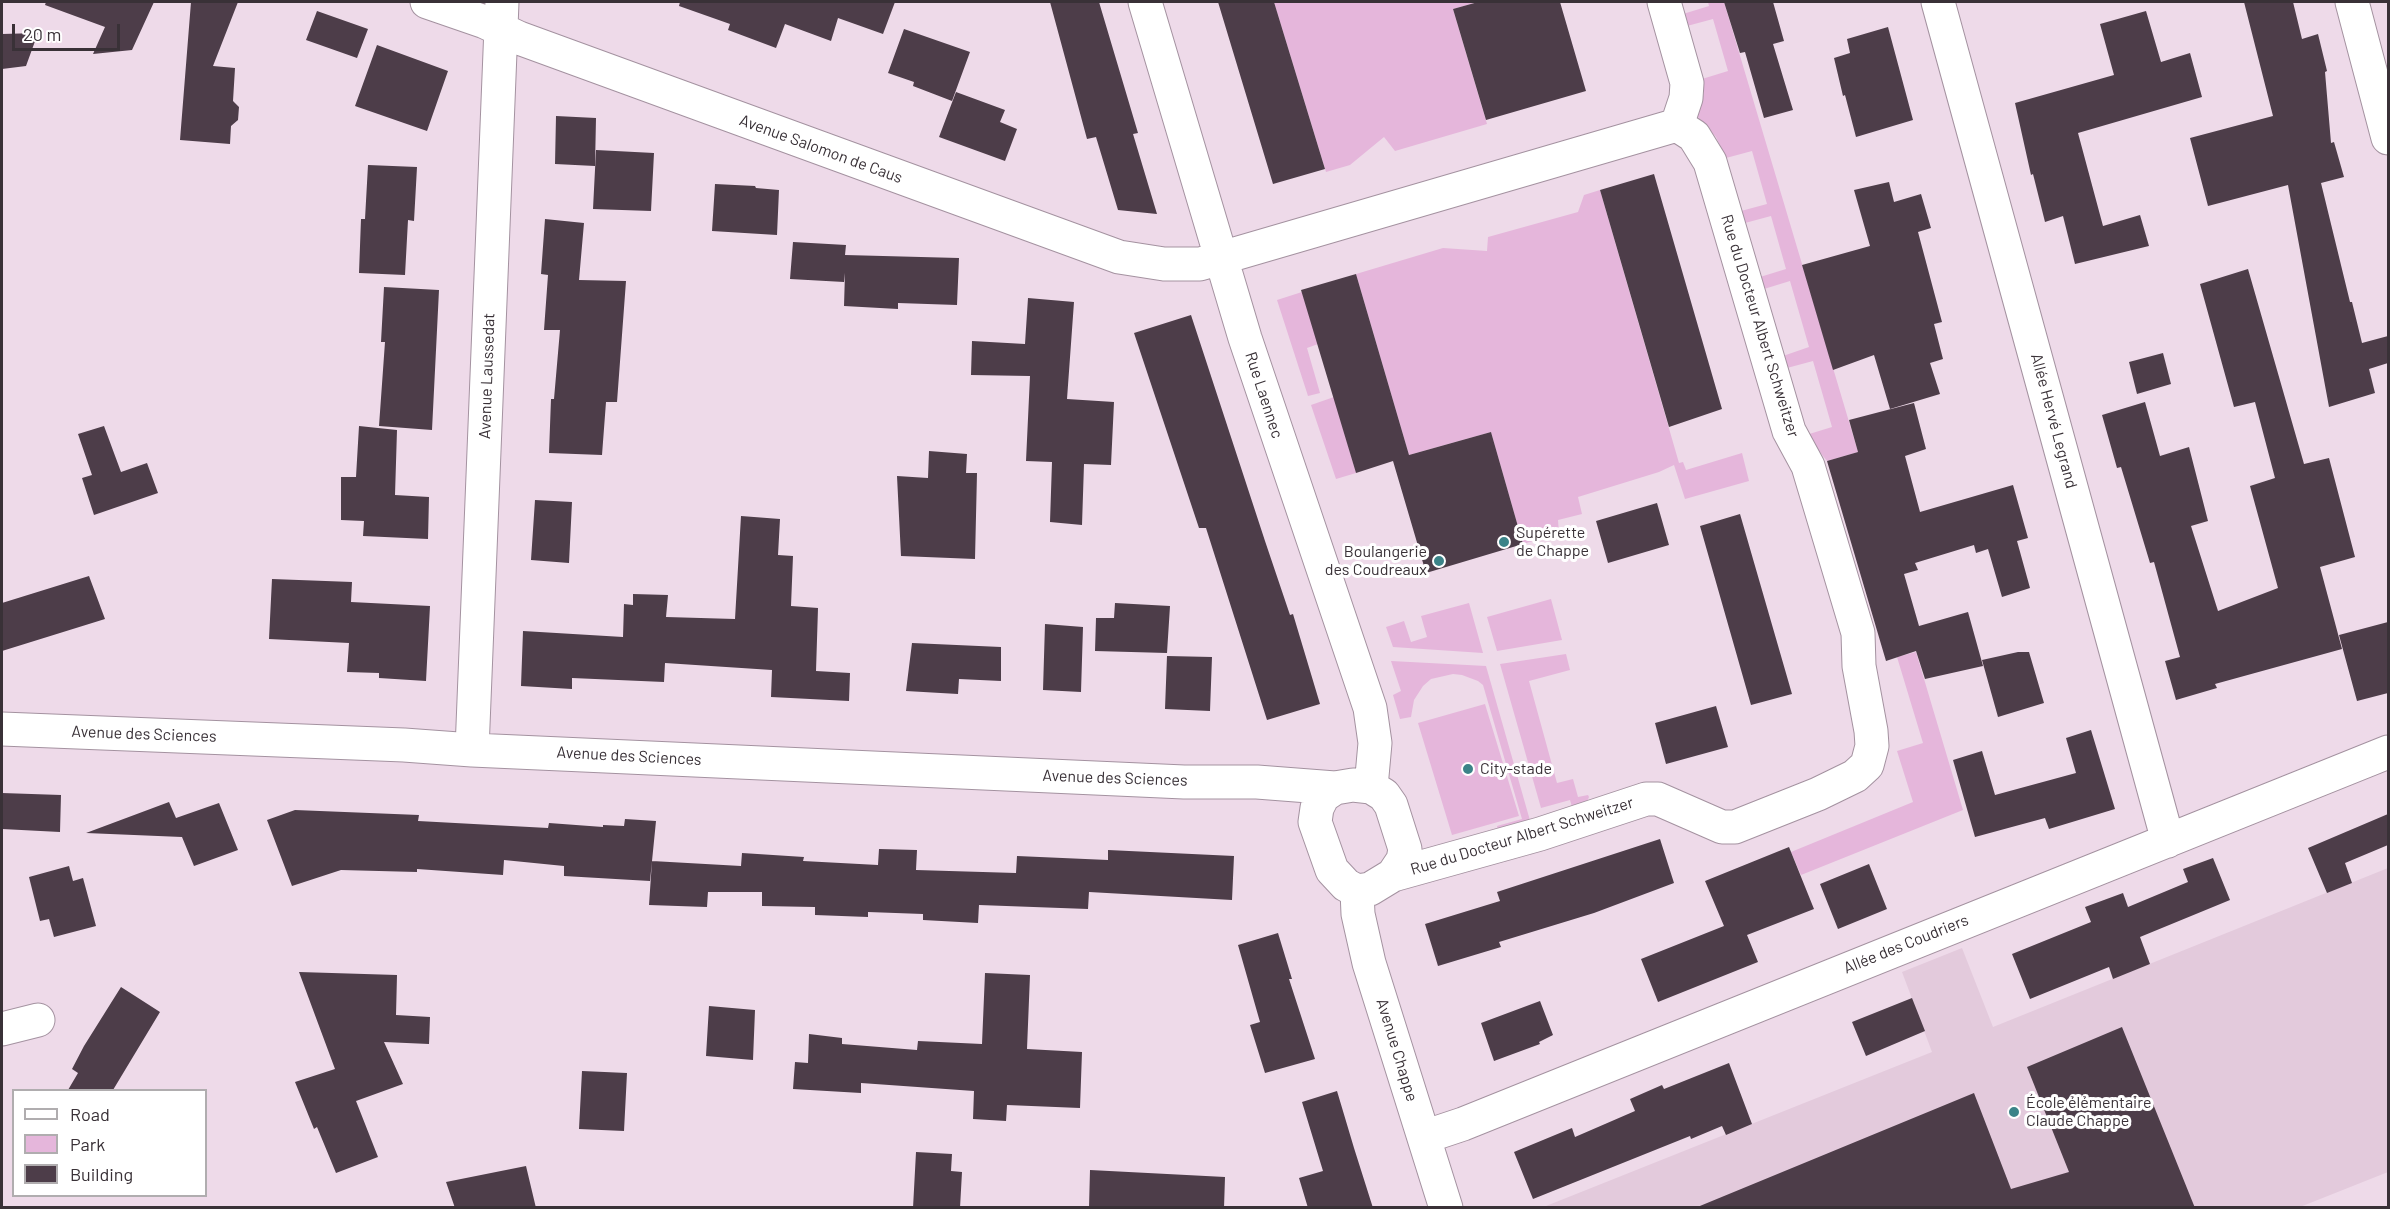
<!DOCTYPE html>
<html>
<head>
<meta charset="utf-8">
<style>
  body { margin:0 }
  #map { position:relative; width:2390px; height:1209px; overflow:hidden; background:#eedae9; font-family:Barlow,sans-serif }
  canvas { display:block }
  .frame { position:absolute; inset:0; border:3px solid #393137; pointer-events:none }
  .legend { position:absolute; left:12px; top:1089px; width:195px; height:108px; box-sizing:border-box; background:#fff; border:2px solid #b0adaf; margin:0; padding:8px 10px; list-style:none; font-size:18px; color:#393137 }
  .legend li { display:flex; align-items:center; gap:12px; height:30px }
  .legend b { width:30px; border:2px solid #b0adaf }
  .scale { position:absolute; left:12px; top:24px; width:108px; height:27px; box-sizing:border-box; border:3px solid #393137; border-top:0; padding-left:8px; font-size:18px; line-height:21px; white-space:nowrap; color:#393137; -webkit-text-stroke:4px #fff; paint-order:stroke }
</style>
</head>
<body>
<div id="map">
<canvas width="2390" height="1209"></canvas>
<div class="frame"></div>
<ul class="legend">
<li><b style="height:8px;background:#fff"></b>Road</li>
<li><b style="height:16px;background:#e5b6db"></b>Park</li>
<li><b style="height:16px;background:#4d3d49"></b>Building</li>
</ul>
<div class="scale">20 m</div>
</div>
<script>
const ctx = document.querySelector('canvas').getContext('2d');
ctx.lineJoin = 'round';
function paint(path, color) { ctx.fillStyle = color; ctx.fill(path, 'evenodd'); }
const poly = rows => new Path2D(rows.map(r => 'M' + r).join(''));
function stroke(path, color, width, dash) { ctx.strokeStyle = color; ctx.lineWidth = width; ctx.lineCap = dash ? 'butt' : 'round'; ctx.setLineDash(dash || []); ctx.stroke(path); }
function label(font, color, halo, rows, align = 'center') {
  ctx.font = font + ' Barlow,sans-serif'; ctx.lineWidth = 6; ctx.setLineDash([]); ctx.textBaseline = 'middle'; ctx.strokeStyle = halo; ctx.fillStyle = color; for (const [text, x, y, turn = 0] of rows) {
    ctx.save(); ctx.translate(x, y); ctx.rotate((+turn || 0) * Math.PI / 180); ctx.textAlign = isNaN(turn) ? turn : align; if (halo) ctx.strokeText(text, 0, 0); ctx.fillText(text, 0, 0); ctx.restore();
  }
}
paint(poly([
  [2388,868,2388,1172,2300,1207,1541,1208,1932,1052,1902,972,1962,948,1993,1027]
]), '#e3cadc');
paint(poly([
  [1274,2,1478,2,1453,9,1487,124,1395,151,1384,137,1350,165,1326,172],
  [1708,2,1724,2,1858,452,1827,461,1806,435,1832,427,1813,361,1787,368,1783,356,1809,347,1790,281,1764,289,1760,277,1786,269,1771,216,1745,223,1741,211,1767,204,1752,151,1726,158,1716,137,1697,116,1704,93,1702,79,1728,71,1713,19,1687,26,1683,14,1709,6],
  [1600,190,1679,463,1683,462,1686,470,1742,453,1749,481,1685,499,1674,465,1659,472,1578,497,1582,514,1558,520,1559,533,1523,544,1491,432,1409,455,1356,274,1443,248,1487,251,1488,237,1578,212,1584,195],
  [1302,292,1318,344,1307,348,1320,393,1308,396,1277,300],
  [1334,397,1356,473,1336,479,1311,405],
  [1551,599,1562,640,1497,651,1487,617],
  [1469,603,1483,653,1393,647,1386,627,1404,621,1411,642,1427,637,1421,616],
  [1916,652,1963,810,1801,875,1791,852,1913,802,1897,751,1923,743,1897,657],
  [1566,654,1570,670,1529,681,1557,783,1573,779,1578,797,1588,795,1589,797,1587,802,1573,810,1570,800,1541,808,1500,664],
  [1391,661,1486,666,1531,824,1498,831,1497,826,1522,819,1483,685,1478,681,1462,675,1453,674,1431,679,1423,686,1414,700,1411,717,1400,719,1393,695,1401,691],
  [1485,704,1519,816,1452,835,1418,723]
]), '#e5b6db');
paint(poly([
  [46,2,154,2,132,50,93,54,105,27,45,5],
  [191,2,238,2,213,66,235,68,233,101,239,107,238,120,231,126,230,144,180,140],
  [680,2,895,2,883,34,838,18,831,41,785,24,776,48,728,30,730,24,679,6],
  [1050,2,1099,2,1138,133,1133,134,1157,214,1118,210,1096,137,1087,139],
  [1218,2,1274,2,1325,169,1273,184],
  [1478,2,1560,2,1586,91,1486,120,1453,9],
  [1724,2,1773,2,1784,41,1773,44,1793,110,1764,118,1745,52,1740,53],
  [2244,2,2293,2,2302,39,2318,34,2327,71,2325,72,2331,143,2334,142,2344,177,2321,183,2350,302,2352,302,2362,343,2388,336,2388,363,2369,369,2375,393,2329,407,2288,185,2208,206,2190,138,2273,116],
  [317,11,368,29,357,58,306,40],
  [2146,11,2161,62,2190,53,2202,97,2078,133,2103,226,2140,215,2149,246,2075,264,2063,216,2045,222,2033,174,2031,175,2015,103,2114,75,2100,24],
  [1888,27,1913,120,1856,137,1845,95,1843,96,1834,58,1850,53,1847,39],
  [904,29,970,52,952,101,913,86,914,82,888,73],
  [38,33,26,66,2,69,2,34],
  [377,45,448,71,427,131,355,106],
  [956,92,1005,110,1000,122,1017,129,1005,161,939,137],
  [556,116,596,118,595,166,555,164],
  [596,150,654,153,651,211,593,209],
  [368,165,417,167,414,221,408,220,405,275,359,273,361,219,365,219],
  [1654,174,1722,409,1669,427,1600,190],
  [1889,182,1894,202,1921,194,1931,228,1918,232,1942,322,1934,324,1943,359,1930,363,1940,394,1890,409,1874,355,1833,370,1802,265,1870,246,1854,190],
  [715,184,755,186,756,188,779,190,777,235,712,231],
  [545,219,584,223,579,280,626,281,617,402,606,402,602,455,549,453,551,399,554,399,560,330,544,330,548,275,541,274],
  [793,242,846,245,845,255,959,258,957,305,898,303,898,309,844,306,845,273,844,282,790,279],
  [2248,269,2304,464,2329,458,2355,557,2320,567,2342,649,2215,684,2217,688,2176,700,2165,661,2180,657,2154,562,2150,563,2121,467,2117,468,2102,415,2145,402,2160,456,2189,447,2208,521,2191,526,2218,611,2278,588,2250,486,2275,478,2255,402,2234,407,2200,284],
  [1356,274,1409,455,1491,432,1523,544,1426,573,1393,461,1356,473,1301,290],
  [384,287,439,290,432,430,379,426,385,342,381,342],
  [1028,298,1074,302,1067,399,1114,402,1111,465,1084,464,1082,525,1050,522,1052,462,1026,461,1030,376,971,375,972,341,1025,344],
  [1191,315,1265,541,1290,615,1293,614,1320,704,1267,720,1206,528,1199,528,1134,333],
  [2163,353,2171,384,2137,394,2129,362],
  [1914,403,1926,449,1905,456,1920,512,2013,485,2028,538,2017,541,2030,588,2002,597,1988,549,1976,553,1974,545,1915,563,1918,570,1904,574,1919,626,1968,612,1983,666,1925,679,1916,651,1886,661,1827,461,1858,452,1849,420],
  [104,426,121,472,147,463,158,493,94,515,82,478,92,475,78,434],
  [359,426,397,430,395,495,429,497,428,539,363,536,364,521,341,520,341,477,356,477],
  [929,451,967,454,966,473,977,473,975,559,901,556,897,476,928,478],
  [535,500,572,502,569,563,531,560],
  [1657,503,1669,545,1608,563,1596,521],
  [1740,514,1792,694,1751,705,1700,526],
  [741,516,780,519,778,555,793,556,791,606,818,608,816,671,850,673,849,701,771,697,772,670,665,663,664,682,572,678,572,689,521,686,523,631,623,637,624,604,633,605,633,594,668,595,666,617,735,619],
  [89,576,105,619,2,651,2,603],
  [272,579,352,582,351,602,430,606,426,681,379,678,379,673,347,672,349,643,269,639],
  [1115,603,1170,606,1167,653,1095,651,1096,618,1114,618],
  [2388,622,2388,693,2357,701,2339,635],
  [1045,624,1083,627,1081,692,1043,690],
  [912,643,1001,647,1001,681,959,679,958,694,906,691],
  [2018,652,2029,652,2044,703,1998,717,1982,660],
  [1167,656,1212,657,1210,711,1165,709],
  [1716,706,1728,747,1666,764,1655,723],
  [2091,730,2115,809,2049,829,2045,818,1975,837,1953,760,1982,751,1995,795,2076,773,2066,738],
  [2,793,61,795,60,832,2,829],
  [169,802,176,818,219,803,238,850,194,866,182,837,86,833],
  [295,810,419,815,418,821,548,828,549,823,603,827,603,825,624,826,625,819,656,821,650,881,564,876,564,866,504,860,503,875,417,869,417,872,341,870,292,886,267,820],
  [2388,814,2388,845,2345,863,2352,883,2327,893,2308,848],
  [1660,839,1674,883,1594,913,1499,942,1501,947,1438,966,1425,924,1500,901,1497,892],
  [1789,847,1814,909,1747,935,1758,962,1658,1002,1641,959,1724,926,1705,881],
  [879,849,917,850,916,870,1016,873,1017,856,1108,860,1108,850,1234,856,1232,900,1089,892,1088,909,979,905,978,923,923,920,923,914,868,912,868,917,815,915,815,907,762,906,762,892,708,892,707,907,649,905,652,861,741,866,742,853,804,857,803,861,878,865],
  [2213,858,2230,900,2140,937,2150,964,2113,979,2109,967,2030,999,2012,954,2091,922,2085,907,2123,893,2128,907,2188,882,2183,869],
  [1869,864,1887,909,1838,929,1820,884],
  [69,866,73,881,83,878,96,926,54,937,49,919,40,921,29,877],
  [1278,933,1292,979,1289,979,1315,1059,1265,1073,1250,1025,1260,1022,1238,945],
  [299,972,397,975,396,1015,430,1017,429,1044,384,1042,403,1084,356,1101,378,1157,336,1173,317,1127,314,1129,295,1082,335,1069],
  [985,973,1030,975,1027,1049,1082,1052,1080,1108,1007,1105,1006,1121,973,1119,974,1091,861,1083,861,1093,793,1089,795,1062,808,1063,809,1034,842,1038,842,1044,917,1050,918,1041,982,1044],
  [121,987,160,1012,113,1090,68,1090,78,1073,72,1069,84,1046],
  [1912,998,1925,1031,1866,1056,1852,1022],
  [1540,1001,1553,1035,1539,1042,1540,1044,1494,1061,1481,1023],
  [709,1006,755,1010,753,1060,706,1056],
  [2122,1027,2195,1208,1695,1208,1974,1093,2011,1189,2069,1172,2027,1067],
  [1729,1063,1752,1124,1726,1135,1722,1126,1691,1139,1690,1136,1533,1199,1514,1152,1572,1128,1575,1137,1635,1111,1630,1099,1662,1085,1664,1089],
  [582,1071,627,1073,624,1131,579,1129],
  [1337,1091,1354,1148,1373,1208,1308,1208,1299,1178,1323,1171,1302,1102],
  [916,1152,952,1154,951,1171,962,1172,960,1208,913,1208],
  [526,1166,536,1208,455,1208,446,1182],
  [1090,1170,1225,1177,1224,1208,1089,1208]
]), '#4d3d49');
const minor = poly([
  [427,2,485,22,519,38,1119,257,1164,264,1200,264,1221,258,1677,125],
  [1145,2,1245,338,1370,708,1375,743,1371,787],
  [1664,2,1687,83,1686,98,1677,125],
  [1938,2,2168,841],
  [2352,2,2388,138],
  [2,729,404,745,472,750,1184,782,1257,782,1335,788],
  [472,750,502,2],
  [1353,785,1371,787,1384,795,1391,805,1405,849,1403,860,1393,875,1370,889,1357,891,1346,885,1332,870,1315,822,1317,808,1323,796,1335,788,1353,785],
  [1393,875,1540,834,1646,799,1658,799,1722,827,1735,827,1818,794,1855,776,1867,765,1872,746,1871,731,1859,666,1858,633,1808,466,1789,431,1710,162,1694,136,1677,125],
  [1357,891,1358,914,1369,963,1446,1208],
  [2,1029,38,1020],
  [1424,1137,1463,1124,2388,752]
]);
stroke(minor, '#a492a0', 35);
stroke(minor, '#fff', 33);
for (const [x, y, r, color] of [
  [1504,542,6,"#3b8388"],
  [1439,561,6,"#3b8388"],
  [1468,769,6,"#3b8388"],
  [2014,1112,6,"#3b8388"]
]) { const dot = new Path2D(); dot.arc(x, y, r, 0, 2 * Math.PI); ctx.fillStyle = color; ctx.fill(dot); stroke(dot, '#fff', 2); }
label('16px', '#393137', '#fff', [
  ["Avenue Salomon de Caus",821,149,20],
  ["Rue du Docteur Albert Schweitzer",1760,326,73],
  ["Avenue Laussedat",487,376,-88],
  ["Rue Laennec",1264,395,72],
  ["Allée Hervé Legrand",2054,421,75],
  ["Avenue des Sciences",144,734,2],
  ["Avenue des Sciences",629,756,3],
  ["Avenue des Sciences",1115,778,2],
  ["Rue du Docteur Albert Schweitzer",1522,836,-17],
  ["Allée des Coudriers",1906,944,-22],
  ["Avenue Chappe",1397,1050,73]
]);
label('16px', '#393137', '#fff', [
  ["Supérette",1516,533],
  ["de Chappe",1516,551],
  ["Boulangerie",1427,552,"right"],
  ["des Coudreaux",1427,570,"right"],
  ["City-stade",1480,769],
  ["École élémentaire",2026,1103],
  ["Claude Chappe",2026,1121]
], 'left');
</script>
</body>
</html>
